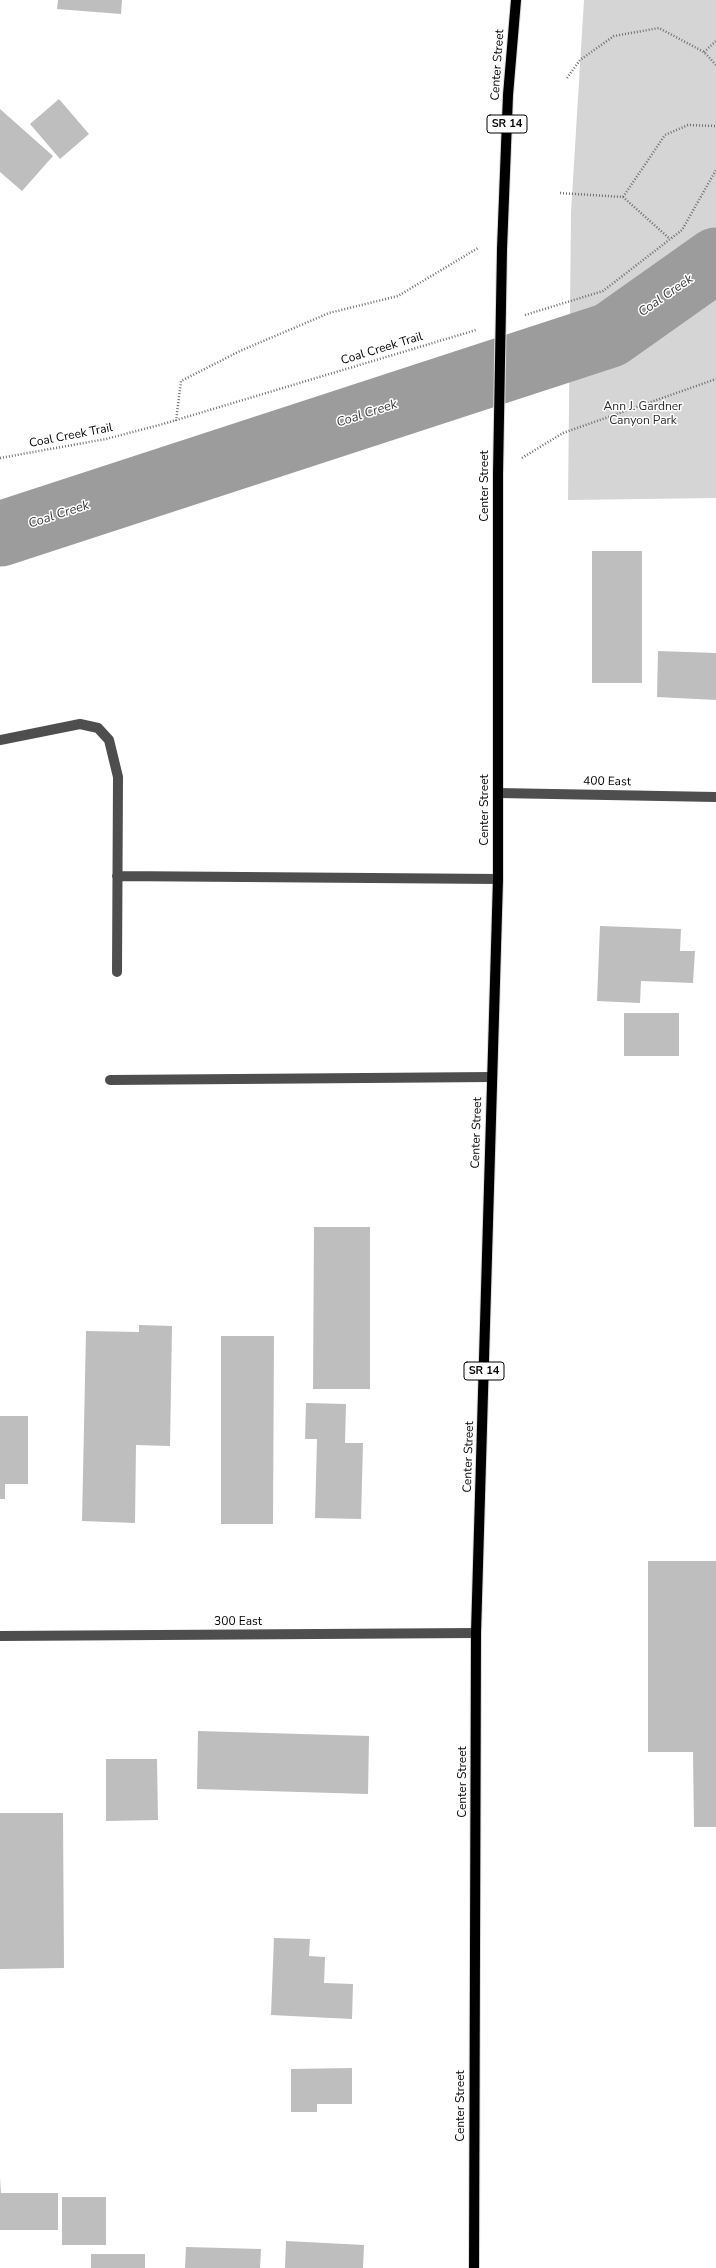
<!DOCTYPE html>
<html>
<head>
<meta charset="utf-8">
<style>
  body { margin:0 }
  canvas { display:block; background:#fff }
</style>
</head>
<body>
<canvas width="716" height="2268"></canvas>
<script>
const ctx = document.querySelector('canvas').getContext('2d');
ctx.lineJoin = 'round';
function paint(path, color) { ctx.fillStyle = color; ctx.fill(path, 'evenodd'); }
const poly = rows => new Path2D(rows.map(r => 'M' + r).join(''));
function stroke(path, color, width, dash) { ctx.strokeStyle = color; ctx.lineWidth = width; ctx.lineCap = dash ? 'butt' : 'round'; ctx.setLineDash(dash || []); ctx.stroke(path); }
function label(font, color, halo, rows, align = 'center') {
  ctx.font = font + ' "Nunito Sans",sans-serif'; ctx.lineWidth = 3; ctx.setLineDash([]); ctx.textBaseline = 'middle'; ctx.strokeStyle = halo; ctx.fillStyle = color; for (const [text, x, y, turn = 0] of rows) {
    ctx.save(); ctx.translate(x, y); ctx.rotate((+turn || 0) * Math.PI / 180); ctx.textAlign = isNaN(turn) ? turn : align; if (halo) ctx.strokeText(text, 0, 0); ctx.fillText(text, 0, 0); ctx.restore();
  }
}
paint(poly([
  [584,0,716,0,716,498,568,500,571,212]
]), '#d5d5d5');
stroke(poly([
  [0,534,610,335,716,260]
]), '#9c9c9c', 65);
paint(poly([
  [58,0,122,0,121,14,57,9],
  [59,99,89,134,60,159,30,124],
  [0,109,53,156,22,191,0,172],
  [592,551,642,551,642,683,592,683],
  [658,651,716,653,716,700,657,697],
  [600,926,681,929,680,951,695,951,693,983,641,981,640,1003,597,1001],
  [624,1013,679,1013,679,1056,624,1056],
  [314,1227,370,1227,370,1389,313,1389],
  [139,1325,172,1326,170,1446,136,1445,135,1523,82,1521,86,1331,139,1332],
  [221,1336,274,1336,273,1524,221,1524],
  [306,1403,346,1404,345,1443,363,1443,361,1519,315,1518,317,1439,305,1439],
  [0,1416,28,1416,28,1484,5,1484,5,1499,0,1499],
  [648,1561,716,1561,716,1827,694,1827,693,1752,648,1752],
  [198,1731,369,1736,368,1794,197,1789],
  [106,1759,157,1759,158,1820,106,1821],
  [0,1813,63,1813,64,1968,0,1969],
  [274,1938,310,1939,309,1956,325,1957,324,1983,353,1984,352,2019,271,2015],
  [352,2068,352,2104,317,2104,317,2112,291,2112,291,2069],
  [0,2178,1,2193,58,2193,58,2230,0,2230],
  [62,2197,106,2197,106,2245,62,2245],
  [286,2241,364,2245,363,2268,285,2268],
  [186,2247,261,2249,260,2268,185,2268],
  [91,2254,145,2254,145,2268,91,2268]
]), '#bebebe');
const major = poly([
  [502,249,508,95,516,0],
  [474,2268,476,1633,498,879,498,474]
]);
stroke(major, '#dbdbdb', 12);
stroke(poly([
  [704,52,716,41],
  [567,78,580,60,614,36,659,28,704,52,716,65],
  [560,193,623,197,670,239],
  [623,197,665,135,688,125,716,126],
  [525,315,603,291,682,230,716,170],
  [176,421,181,381,240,351,329,313,398,296,478,248],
  [0,458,106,439,163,424,476,330],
  [522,458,563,433,716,379]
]), '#707070', 2.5, [1, 2]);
stroke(poly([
  [0,740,80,724,98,728,109,740,118,777,117,972],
  [498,793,716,797],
  [117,876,498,879],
  [110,1080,492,1077],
  [0,1636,476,1633]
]), '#4e4e4e', 10);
stroke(major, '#000', 10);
const majorBridge = poly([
  [498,474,502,249]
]);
stroke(majorBridge, '#dbdbdb', 12, []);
stroke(majorBridge, '#000', 10);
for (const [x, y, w] of [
  [507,124,40],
  [484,1371,40]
]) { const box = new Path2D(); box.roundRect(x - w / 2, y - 9, w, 18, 3); ctx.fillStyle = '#fff'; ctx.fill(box); stroke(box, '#000', 1); }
label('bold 11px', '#000', null, [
  ["SR 14",507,124],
  ["SR 14",484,1371]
]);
label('12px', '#000', '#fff', [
  ["Center Street",498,65,-86],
  ["Coal Creek Trail",382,349,-17],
  ["Coal Creek Trail",71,436,-11],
  ["Center Street",485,486,-90],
  ["400 East",607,782,1],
  ["Center Street",485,810,-90],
  ["Center Street",477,1133,-88],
  ["Center Street",469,1457,-88],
  ["300 East",238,1622],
  ["Center Street",463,1782,-90],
  ["Center Street",461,2106,-90]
]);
label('12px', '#2c2c2c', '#fff', [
  ["Ann J. Gardner",643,407],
  ["Canyon Park",643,421]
]);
label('italic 13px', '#3d3d3d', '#fff', [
  ["Coal Creek",666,296,-35],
  ["Coal Creek",367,414,-18],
  ["Coal Creek",59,515,-18]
]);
</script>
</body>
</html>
